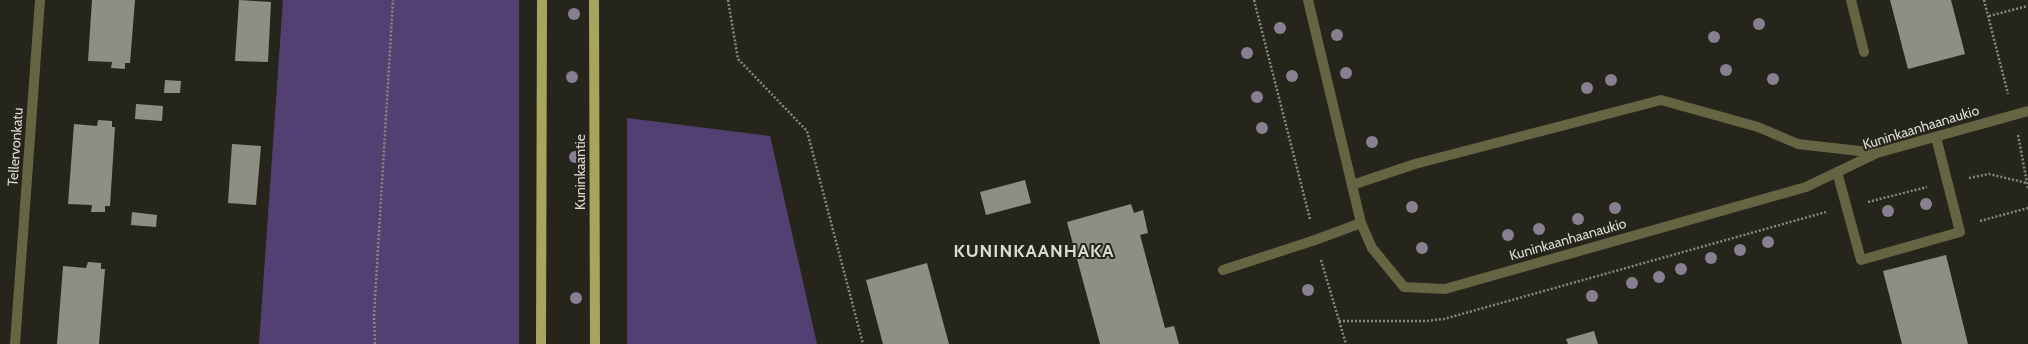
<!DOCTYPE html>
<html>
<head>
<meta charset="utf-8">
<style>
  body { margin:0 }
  canvas { display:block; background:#25251b }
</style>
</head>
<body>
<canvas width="2028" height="344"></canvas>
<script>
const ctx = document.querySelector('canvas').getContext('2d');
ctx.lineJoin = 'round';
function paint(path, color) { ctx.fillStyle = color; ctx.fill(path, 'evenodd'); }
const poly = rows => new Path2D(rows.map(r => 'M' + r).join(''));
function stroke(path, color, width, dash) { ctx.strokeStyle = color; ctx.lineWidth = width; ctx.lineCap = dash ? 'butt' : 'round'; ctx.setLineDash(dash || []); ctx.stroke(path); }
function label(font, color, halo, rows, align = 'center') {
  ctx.font = font + ' Cabin,sans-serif'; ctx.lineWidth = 4; ctx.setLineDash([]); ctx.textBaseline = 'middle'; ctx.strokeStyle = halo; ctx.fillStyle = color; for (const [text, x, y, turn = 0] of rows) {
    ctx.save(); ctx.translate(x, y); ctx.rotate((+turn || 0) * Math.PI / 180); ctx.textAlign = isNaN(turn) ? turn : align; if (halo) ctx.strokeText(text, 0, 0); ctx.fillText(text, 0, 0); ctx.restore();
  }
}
paint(poly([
  [283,0,519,0,519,344,259,344],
  [627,118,770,136,817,344,627,344]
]), '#534072');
paint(poly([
  [92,0,135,0,130,63,125,63,125,69,111,68,112,62,88,61],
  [239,0,271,2,268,62,235,61],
  [1890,0,1951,0,1965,54,1908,69],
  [165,80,181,81,180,93,164,93],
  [136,104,163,106,162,121,135,119],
  [98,120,112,121,112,127,115,127,110,206,105,206,105,212,91,212,92,205,68,204,74,124,97,126],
  [232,144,261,146,256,205,228,203],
  [1025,180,1031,203,986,215,980,192],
  [1131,204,1134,213,1143,210,1148,233,1140,235,1165,328,1174,326,1179,344,1100,344,1067,222],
  [132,212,157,215,156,227,131,225],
  [1946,255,1968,344,1902,344,1883,271],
  [88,262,101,263,101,269,105,269,99,344,57,344,63,266,86,268],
  [927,263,949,344,883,344,866,280],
  [1594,331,1598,344,1568,344,1566,339]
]), '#8e8e82');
stroke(poly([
  [728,0,738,59,807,131,863,344],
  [1254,0,1310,219],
  [1984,0,2008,94],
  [1989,16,2028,6],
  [2018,135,2028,188],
  [1969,178,1989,174,2027,183],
  [1868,202,1927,187],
  [1980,221,2028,208],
  [1321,260,1346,344],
  [1339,321,1426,321,1444,319,1826,212],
  [375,344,374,315,393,0]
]), '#87877e', 2.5, [2, 2]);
stroke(poly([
  [1308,0,1361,223,1372,248,1404,287,1445,289,1806,187,1877,153,2028,111],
  [1851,0,1864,52],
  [1837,172,1861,260,1960,232,1936,137],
  [1352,185,1415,164,1661,100,1758,127,1798,144,1877,153],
  [1223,270,1315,240,1361,223],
  [15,344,40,0]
]), '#656443', 10);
stroke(poly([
  [594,0,595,344],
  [541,344,542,0]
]), '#a7a45e', 10);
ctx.fillStyle = '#878091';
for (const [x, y] of [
  [574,14],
  [1759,24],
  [1280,28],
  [1337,35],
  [1714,37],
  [1247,53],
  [1726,70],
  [1346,73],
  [1292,76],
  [572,77],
  [1773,79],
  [1611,80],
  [1587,88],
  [1257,97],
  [1262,128],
  [1372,142],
  [575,157],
  [1926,204],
  [1412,207],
  [1615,208],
  [1888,211],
  [1578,219],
  [1539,229],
  [1508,235],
  [1768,242],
  [1422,248],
  [1740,250],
  [1711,258],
  [1681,269],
  [1659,277],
  [1632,283],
  [1308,290],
  [1592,296],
  [576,298]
]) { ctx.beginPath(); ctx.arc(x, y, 6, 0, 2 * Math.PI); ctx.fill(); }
label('14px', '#dcdcd5', '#25251b', [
  ["Kuninkaanhaanaukio",1921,128,-17],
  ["Tellervonkatu",16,147,-86],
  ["Kuninkaantie",581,172,-90],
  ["Kuninkaanhaanaukio",1568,240,-16]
]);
ctx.letterSpacing = '1px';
label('bold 18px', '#dcdcd5', '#25251b', [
  ["KUNINKAANHAKA",1034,252]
]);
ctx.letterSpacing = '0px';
</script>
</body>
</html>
